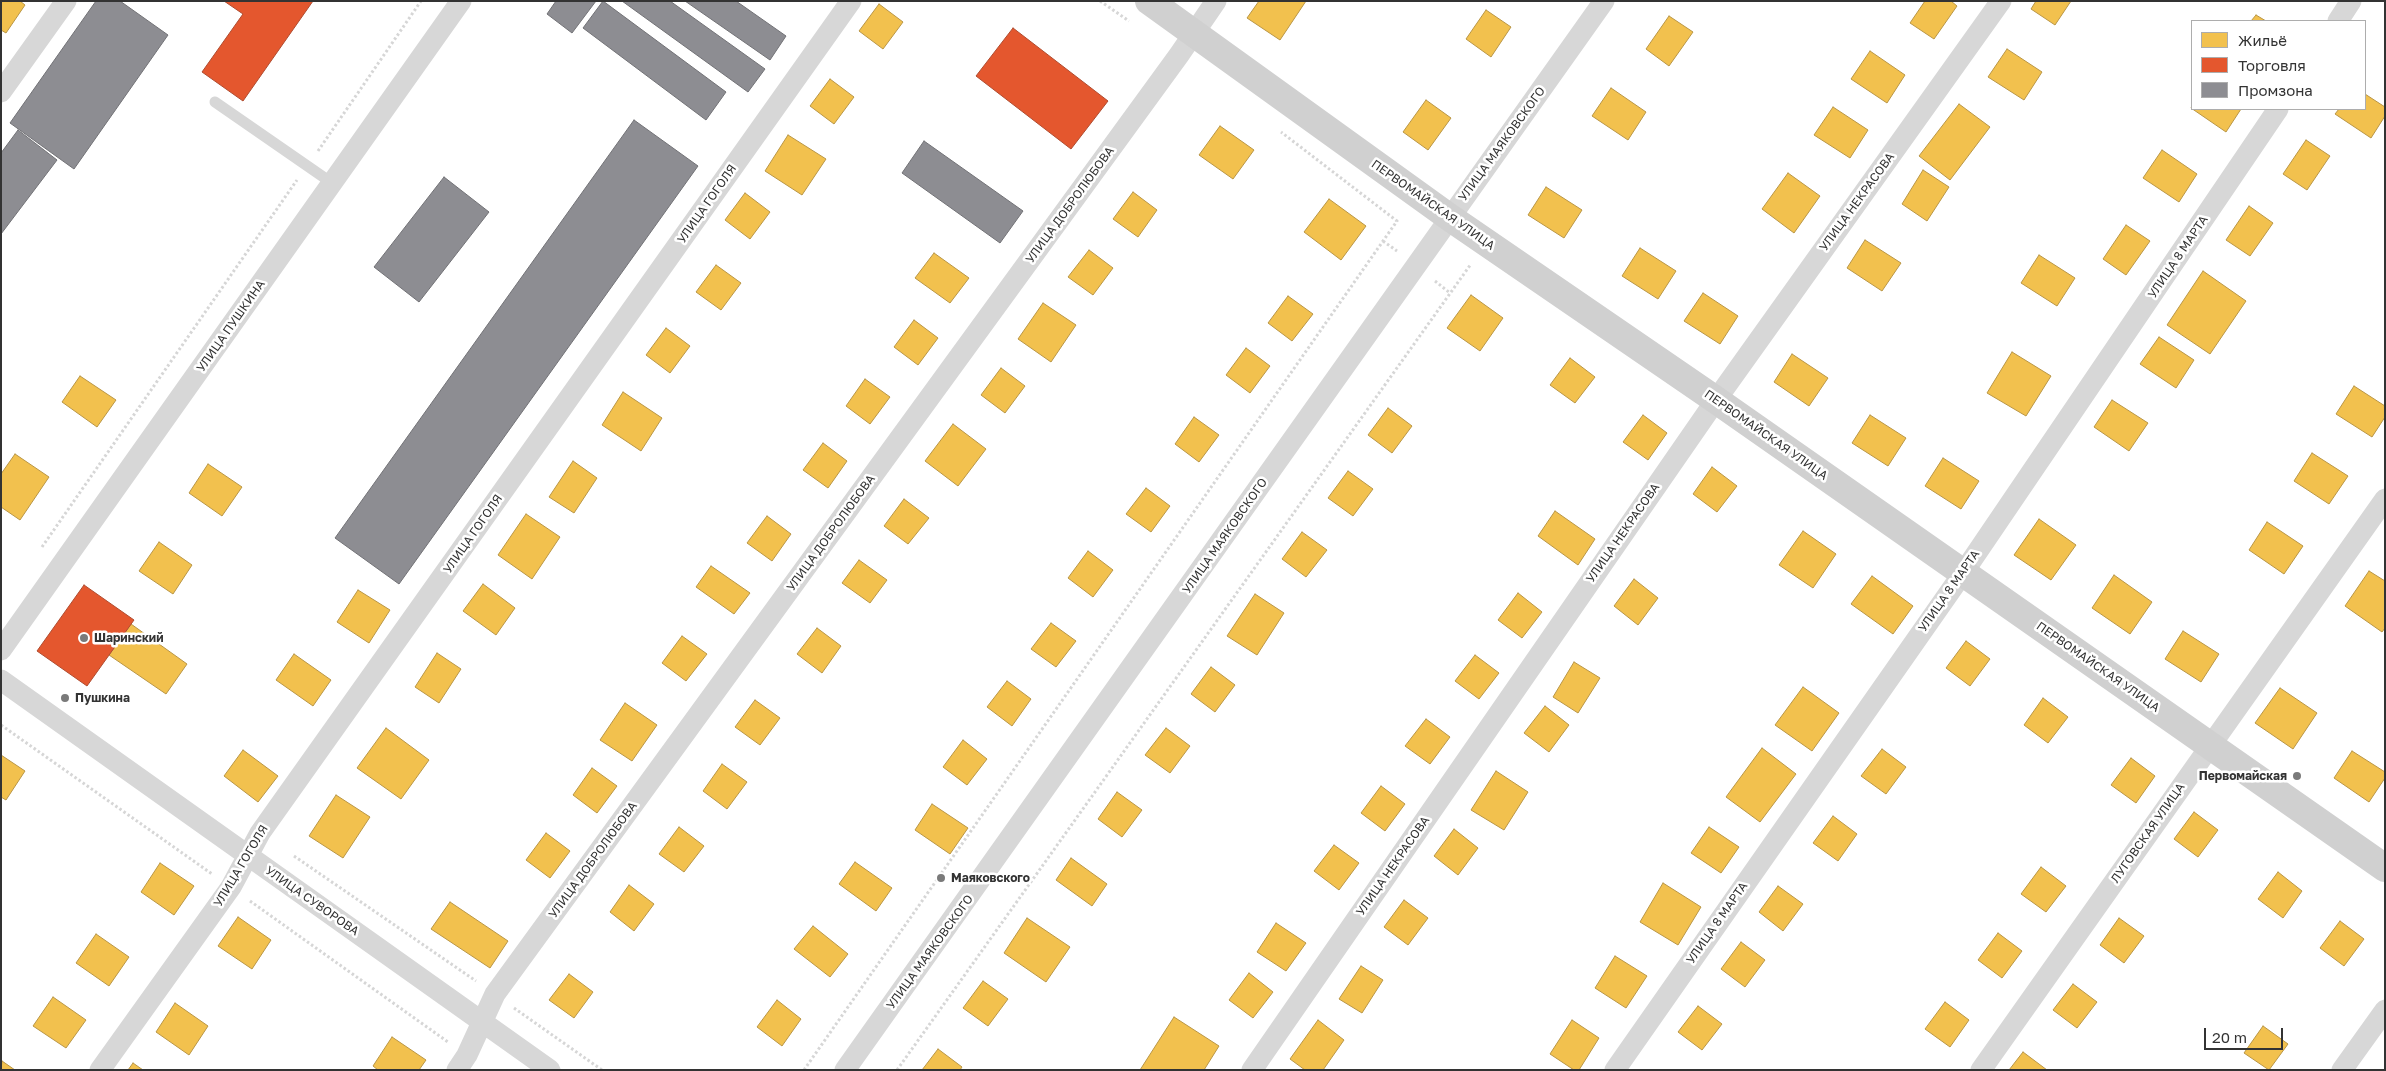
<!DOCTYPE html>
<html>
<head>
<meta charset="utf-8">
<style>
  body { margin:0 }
  #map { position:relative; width:2386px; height:1071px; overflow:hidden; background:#fff; font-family:"Golos Text",sans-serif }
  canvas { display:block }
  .frame { position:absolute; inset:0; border:2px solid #333; pointer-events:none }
  .legend { position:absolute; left:2191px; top:20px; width:175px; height:90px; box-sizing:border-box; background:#fff; border:1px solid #adadad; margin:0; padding:6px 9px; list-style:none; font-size:15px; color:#333 }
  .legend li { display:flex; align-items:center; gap:10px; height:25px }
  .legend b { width:25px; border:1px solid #adadad }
  .scale { position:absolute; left:2204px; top:1028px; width:79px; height:22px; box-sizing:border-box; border:2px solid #333; border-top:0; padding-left:6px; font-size:15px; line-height:18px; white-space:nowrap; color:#333; -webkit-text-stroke:4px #fff; paint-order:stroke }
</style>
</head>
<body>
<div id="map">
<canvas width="2386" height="1071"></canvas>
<div class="frame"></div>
<ul class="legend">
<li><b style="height:14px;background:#f2c14e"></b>Жильё</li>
<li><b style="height:14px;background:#e4572e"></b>Торговля</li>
<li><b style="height:14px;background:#8d8d92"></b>Промзона</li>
</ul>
<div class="scale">20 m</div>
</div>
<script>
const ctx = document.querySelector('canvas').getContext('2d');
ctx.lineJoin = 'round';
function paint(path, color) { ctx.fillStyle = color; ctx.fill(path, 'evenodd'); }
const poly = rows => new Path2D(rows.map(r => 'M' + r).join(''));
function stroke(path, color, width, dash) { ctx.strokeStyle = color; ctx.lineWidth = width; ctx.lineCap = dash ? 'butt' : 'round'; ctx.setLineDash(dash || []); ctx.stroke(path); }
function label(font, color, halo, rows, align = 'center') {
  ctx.font = font + ' "Golos Text",sans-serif'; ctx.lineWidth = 5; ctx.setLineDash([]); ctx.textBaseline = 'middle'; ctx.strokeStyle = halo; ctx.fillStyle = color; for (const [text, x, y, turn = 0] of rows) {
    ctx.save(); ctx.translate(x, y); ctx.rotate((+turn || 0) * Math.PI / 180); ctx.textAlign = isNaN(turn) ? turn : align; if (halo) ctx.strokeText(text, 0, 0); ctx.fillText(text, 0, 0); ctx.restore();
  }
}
const homes = poly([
  [1,1,20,1,25,5,6,33,1,30,1,1],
  [1259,1,1306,1,1280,40,1247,18,1259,1],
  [1925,1,1951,1,1957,6,1934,39,1910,23,1925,1],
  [2036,1,2071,1,2055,25,2031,9,2036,1],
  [879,4,903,22,883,49,859,31,879,4],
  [1486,10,1511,27,1491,57,1466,39,1486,10],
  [2256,15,2266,21,2251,21,2256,15],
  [1669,16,1693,32,1669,66,1646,49,1669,16],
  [2007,49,2042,72,2024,100,1988,77,2007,49],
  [1870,51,1905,75,1887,103,1851,79,1870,51],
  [830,79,854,97,834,124,810,106,830,79],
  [1611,88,1646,112,1628,140,1592,116,1611,88],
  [2365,94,2385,107,2385,116,2371,138,2335,114,2339,109,2365,109,2365,94],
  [1426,100,1451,118,1428,150,1403,132,1426,100],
  [1959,104,1990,127,1950,180,1919,156,1959,104],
  [2192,106,2192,109,2241,109,2226,132,2191,108,2192,106],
  [1833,107,1868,130,1850,158,1814,135,1833,107],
  [1220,126,1254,150,1233,179,1199,155,1220,126],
  [788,135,826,159,802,195,765,171,788,135],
  [2306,140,2330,156,2307,190,2283,174,2306,140],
  [2162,150,2197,174,2179,202,2143,178,2162,150],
  [1923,170,1949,187,1927,221,1902,204,1923,170],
  [1788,173,1820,196,1794,233,1762,209,1788,173],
  [1546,187,1582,210,1564,238,1528,215,1546,187],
  [1133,192,1157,210,1138,237,1113,219,1133,192],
  [745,193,770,212,750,239,725,220,745,193],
  [1329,199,1366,226,1341,260,1304,232,1329,199],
  [2249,206,2273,223,2250,256,2226,240,2249,206],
  [2126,225,2150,241,2126,275,2103,259,2126,225],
  [1865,240,1901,263,1882,291,1847,268,1865,240],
  [1640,248,1676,271,1658,299,1622,276,1640,248],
  [1089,250,1113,268,1093,295,1068,277,1089,250],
  [934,253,969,278,950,303,915,278,934,253],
  [2039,255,2075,278,2057,306,2021,283,2039,255],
  [716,265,741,283,721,310,696,292,716,265],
  [2203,271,2246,301,2210,354,2167,325,2203,271],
  [1703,293,1738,316,1720,344,1684,321,1703,293],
  [1471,295,1503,318,1480,351,1447,328,1471,295],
  [1288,296,1313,314,1292,341,1268,323,1288,296],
  [1043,303,1076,325,1051,362,1018,339,1043,303],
  [914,320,938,338,918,365,894,347,914,320],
  [666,328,690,346,670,373,646,355,666,328],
  [2159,337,2194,360,2176,388,2140,364,2159,337],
  [1246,348,1270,366,1250,393,1226,375,1246,348],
  [2012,352,2051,376,2026,416,1987,393,2012,352],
  [1792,354,1828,378,1809,406,1774,382,1792,354],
  [1570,358,1595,377,1575,403,1550,385,1570,358],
  [1001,368,1025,386,1005,413,981,395,1001,368],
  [80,376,116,400,97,427,62,402,80,376],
  [865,379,890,397,870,424,846,406,865,379],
  [2354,386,2385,406,2385,417,2372,437,2336,414,2354,386],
  [623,392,662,418,641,451,602,425,623,392],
  [2112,400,2148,423,2129,451,2094,427,2112,400],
  [1388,408,1412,426,1392,453,1368,435,1388,408],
  [1643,415,1667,433,1648,460,1623,442,1643,415],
  [1870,415,1906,438,1888,466,1852,443,1870,415],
  [1194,417,1219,435,1199,462,1175,444,1194,417],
  [953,424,986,449,958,486,925,461,953,424],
  [823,443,847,461,828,488,803,470,823,443],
  [2312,453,2348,476,2329,504,2294,481,2312,453],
  [15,454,49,477,20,520,1,507,1,474,15,454],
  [1943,458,1979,481,1961,509,1925,486,1943,458],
  [573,461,597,478,574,513,549,497,573,461],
  [208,464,242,487,222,516,189,493,208,464],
  [1712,467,1737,486,1717,512,1693,494,1712,467],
  [1348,471,1373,489,1353,516,1328,498,1348,471],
  [1146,488,1170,506,1151,532,1126,514,1146,488],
  [904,499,929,518,908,544,884,526,904,499],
  [1555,511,1595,539,1578,565,1538,536,1555,511],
  [526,514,560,537,532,579,498,555,526,514],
  [767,516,791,534,772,561,747,543,767,516],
  [2039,519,2076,545,2051,580,2014,555,2039,519],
  [2267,522,2303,546,2284,574,2249,550,2267,522],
  [1803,531,1836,554,1813,588,1779,565,1803,531],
  [1302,532,1327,550,1306,577,1282,559,1302,532],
  [159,542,192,565,173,594,139,571,159,542],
  [1088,551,1113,570,1093,597,1068,578,1088,551],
  [859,560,887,580,870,603,842,583,859,560],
  [711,566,750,593,734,614,696,587,711,566],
  [2369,571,2385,581,2385,628,2382,632,2345,606,2369,571],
  [2114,575,2152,602,2130,634,2092,608,2114,575],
  [1872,576,1913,606,1893,634,1851,604,1872,576],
  [1634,579,1658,598,1638,625,1614,606,1634,579],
  [483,584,515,608,496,635,463,611,483,584],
  [358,590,390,610,369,643,337,622,358,590],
  [1518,593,1542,612,1522,638,1498,620,1518,593],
  [1255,594,1284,613,1257,655,1227,636,1255,594],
  [1051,623,1076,641,1056,667,1031,649,1051,623],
  [131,624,187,664,166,694,109,655,131,624],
  [817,628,841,646,822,673,797,654,817,628],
  [2183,631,2219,654,2201,682,2165,659,2183,631],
  [682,636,707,654,686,681,662,663,682,636],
  [1966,641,1990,659,1970,686,1946,668,1966,641],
  [437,653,461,669,439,703,415,687,437,653],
  [294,654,331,680,313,706,276,680,294,654],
  [1475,655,1499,673,1479,699,1455,681,1475,655],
  [1574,662,1600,678,1578,713,1553,697,1574,662],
  [1211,667,1235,685,1215,712,1191,694,1211,667],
  [1007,681,1031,699,1012,726,987,707,1007,681],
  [1803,687,1839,713,1812,751,1775,725,1803,687],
  [2280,688,2317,713,2293,749,2255,723,2280,688],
  [2043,698,2068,717,2048,743,2024,725,2043,698],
  [755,700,780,718,760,745,735,727,755,700],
  [625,703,657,725,632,761,600,740,625,703],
  [1545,706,1569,725,1549,752,1524,733,1545,706],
  [1426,719,1450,737,1430,764,1405,746,1426,719],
  [386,728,429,760,401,799,357,768,386,728],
  [1166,728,1190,746,1170,773,1145,755,1166,728],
  [963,740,987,759,967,785,943,767,963,740],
  [1762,748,1796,774,1760,822,1726,797,1762,748],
  [1882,749,1906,767,1886,794,1861,776,1882,749],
  [243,750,278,776,258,802,224,776,243,750],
  [2352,751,2385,772,2385,778,2369,802,2334,778,2352,751],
  [1,755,25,771,6,800,1,797,1,755],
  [2131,758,2155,776,2136,803,2111,785,2131,758],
  [722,764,747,782,727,809,703,791,722,764],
  [592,768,617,786,597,813,573,795,592,768],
  [1496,771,1528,792,1504,830,1471,810,1496,771],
  [1381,786,1405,804,1385,831,1361,813,1381,786],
  [1117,792,1142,810,1122,837,1098,819,1117,792],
  [336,795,370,817,343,858,309,836,336,795],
  [932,804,968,828,950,854,915,830,932,804],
  [2194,812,2218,830,2198,857,2174,839,2194,812],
  [1833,816,1857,834,1838,861,1813,843,1833,816],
  [679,827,704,846,684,872,659,854,679,827],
  [1709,827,1739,847,1721,873,1691,853,1709,827],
  [1454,829,1478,848,1458,875,1434,856,1454,829],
  [546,833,570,851,550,878,526,860,546,833],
  [1334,845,1359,863,1339,890,1314,871,1334,845],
  [1071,858,1107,884,1092,906,1056,880,1071,858],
  [855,862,892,888,876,911,839,884,855,862],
  [160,863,194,886,174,915,141,892,160,863],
  [2041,867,2066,886,2046,912,2021,894,2041,867],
  [2278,872,2302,891,2283,918,2258,899,2278,872],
  [1663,883,1701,907,1678,945,1640,922,1663,883],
  [629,885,654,904,634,931,610,912,629,885],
  [1778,886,1803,904,1783,931,1759,912,1778,886],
  [1404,900,1428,918,1408,945,1384,927,1404,900],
  [450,902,508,941,490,968,431,929,450,902],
  [238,917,271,940,252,969,218,946,238,917],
  [1027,918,1070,947,1046,982,1004,953,1027,918],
  [2119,918,2144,936,2124,963,2100,945,2119,918],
  [2340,921,2364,939,2344,966,2320,948,2340,921],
  [1276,923,1306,943,1286,971,1257,952,1276,923],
  [813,926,848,954,830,977,794,949,813,926],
  [1998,933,2022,951,2002,978,1978,960,1998,933],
  [96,934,129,957,109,986,76,963,96,934],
  [1741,942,1765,960,1745,987,1721,969,1741,942],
  [1615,956,1647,976,1626,1008,1595,988,1615,956],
  [1361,966,1383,980,1362,1013,1339,999,1361,966],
  [1249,973,1273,992,1253,1018,1229,1000,1249,973],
  [569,974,593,992,574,1018,549,1000,569,974],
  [983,981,1008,999,988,1026,963,1008,983,981],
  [2073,984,2097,1002,2077,1028,2053,1010,2073,984],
  [53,997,86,1020,66,1048,33,1026,53,997],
  [777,1000,801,1019,782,1046,757,1027,777,1000],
  [1945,1002,1969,1020,1950,1047,1925,1029,1945,1002],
  [175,1003,208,1026,189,1055,156,1032,175,1003],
  [1698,1006,1722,1024,1702,1050,1678,1032,1698,1006],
  [1174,1017,1219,1046,1204,1070,1140,1070,1174,1017],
  [1318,1020,1344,1040,1323,1070,1305,1070,1290,1059,1318,1020],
  [1572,1020,1599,1038,1579,1070,1574,1070,1550,1054,1572,1020],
  [2263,1026,2288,1044,2269,1070,2244,1053,2263,1026],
  [392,1037,426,1060,419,1070,378,1070,373,1066,392,1037],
  [938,1049,962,1067,960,1070,922,1070,938,1049],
  [2023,1052,2047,1070,2009,1070,2023,1052],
  [2,1061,15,1070,1,1070,2,1061],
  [133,1063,143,1070,128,1070,133,1063]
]);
paint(homes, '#f2c14e');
stroke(homes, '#b99646', 1);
const shops = poly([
  [224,1,313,1,243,101,202,72,243,14,224,1],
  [1013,28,1108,101,1071,149,976,76,1013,28],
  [84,585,134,620,87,686,37,651,84,585]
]);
paint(shops, '#e4572e');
stroke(shops, '#af4c30', 1);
const industry = poly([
  [96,1,120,1,168,35,74,169,10,123,96,1],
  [556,1,596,1,572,33,547,14,556,1],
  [603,1,726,92,706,120,583,28,603,1],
  [622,1,670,1,765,69,748,92,622,1],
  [685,1,736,1,786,36,770,60,685,1],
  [634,120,698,166,399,584,335,538,634,120],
  [18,130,57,160,1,234,1,153,18,130],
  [924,141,1023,211,1000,243,902,173,924,141],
  [444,177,489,212,419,302,374,267,444,177]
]);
paint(industry, '#8d8d92');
stroke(industry, '#727276', 1);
stroke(poly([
  [1100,1,1129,21],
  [318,151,421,1],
  [1383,241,1397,251],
  [1435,281,1450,293],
  [42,547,297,180],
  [1,725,212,874],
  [294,856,476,981],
  [250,901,448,1042],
  [514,1008,602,1070],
  [804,1070,1397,221,1281,132],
  [897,1070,1471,264]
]), '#d6d6d6', 3, [2.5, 2.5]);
stroke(poly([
  [215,102,332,183]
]), '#d7d7d7', 11);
stroke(poly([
  [2338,21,2351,1],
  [1,92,66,1],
  [1,650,461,1],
  [1,680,550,1070],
  [100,1070,231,887,260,833,851,1],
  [457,1070,467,1055,495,994,1179,55,1216,1],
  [845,1070,1604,1],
  [1252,1070,1716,400,2001,1],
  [1615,1070,1963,573,2278,109],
  [1981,1070,2385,499],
  [2342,1070,2385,1010]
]), '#d7d7d7', 21);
stroke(poly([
  [1149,1,1449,217,1716,400,2385,868]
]), '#d0d0d0', 28);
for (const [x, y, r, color] of [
  [84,638,5,"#7a7a7a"],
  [65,698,5,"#7a7a7a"],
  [2297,776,5,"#7a7a7a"],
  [941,878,5,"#7a7a7a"]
]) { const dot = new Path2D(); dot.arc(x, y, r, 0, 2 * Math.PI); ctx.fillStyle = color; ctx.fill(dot); stroke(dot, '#fff', 2); }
label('12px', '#333', '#fff', [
  ["УЛИЦА МАЯКОВСКОГО",1502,144,-54],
  ["УЛИЦА НЕКРАСОВА",1857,202,-54],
  ["УЛИЦА ГОГОЛЯ",707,204,-55],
  ["УЛИЦА ДОБРОЛЮБОВА",1070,205,-54],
  ["ПЕРВОМАЙСКАЯ УЛИЦА",1433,205,35],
  ["УЛИЦА 8 МАРТА",2178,257,-56],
  ["УЛИЦА ПУШКИНА",231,326,-55],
  ["ПЕРВОМАЙСКАЯ УЛИЦА",1766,435,35],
  ["УЛИЦА ДОБРОЛЮБОВА",831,533,-54],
  ["УЛИЦА НЕКРАСОВА",1623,533,-55],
  ["УЛИЦА ГОГОЛЯ",473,534,-55],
  ["УЛИЦА МАЯКОВСКОГО",1225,536,-55],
  ["УЛИЦА 8 МАРТА",1949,591,-55],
  ["ПЕРВОМАЙСКАЯ УЛИЦА",2098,667,35],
  ["ЛУГОВСКАЯ УЛИЦА",2148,833,-55],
  ["УЛИЦА ДОБРОЛЮБОВА",593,860,-54],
  ["УЛИЦА ГОГОЛЯ",241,866,-59],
  ["УЛИЦА НЕКРАСОВА",1393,866,-55],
  ["УЛИЦА СУВОРОВА",312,901,35],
  ["УЛИЦА 8 МАРТА",1717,923,-55],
  ["УЛИЦА МАЯКОВСКОГО",930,952,-54]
]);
label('bold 12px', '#333', '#fff', [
  ["Шаринский",94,638],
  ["Пушкина",75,698],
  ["Первомайская",2287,776,"right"],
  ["Маяковского",951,878]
], 'left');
</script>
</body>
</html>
